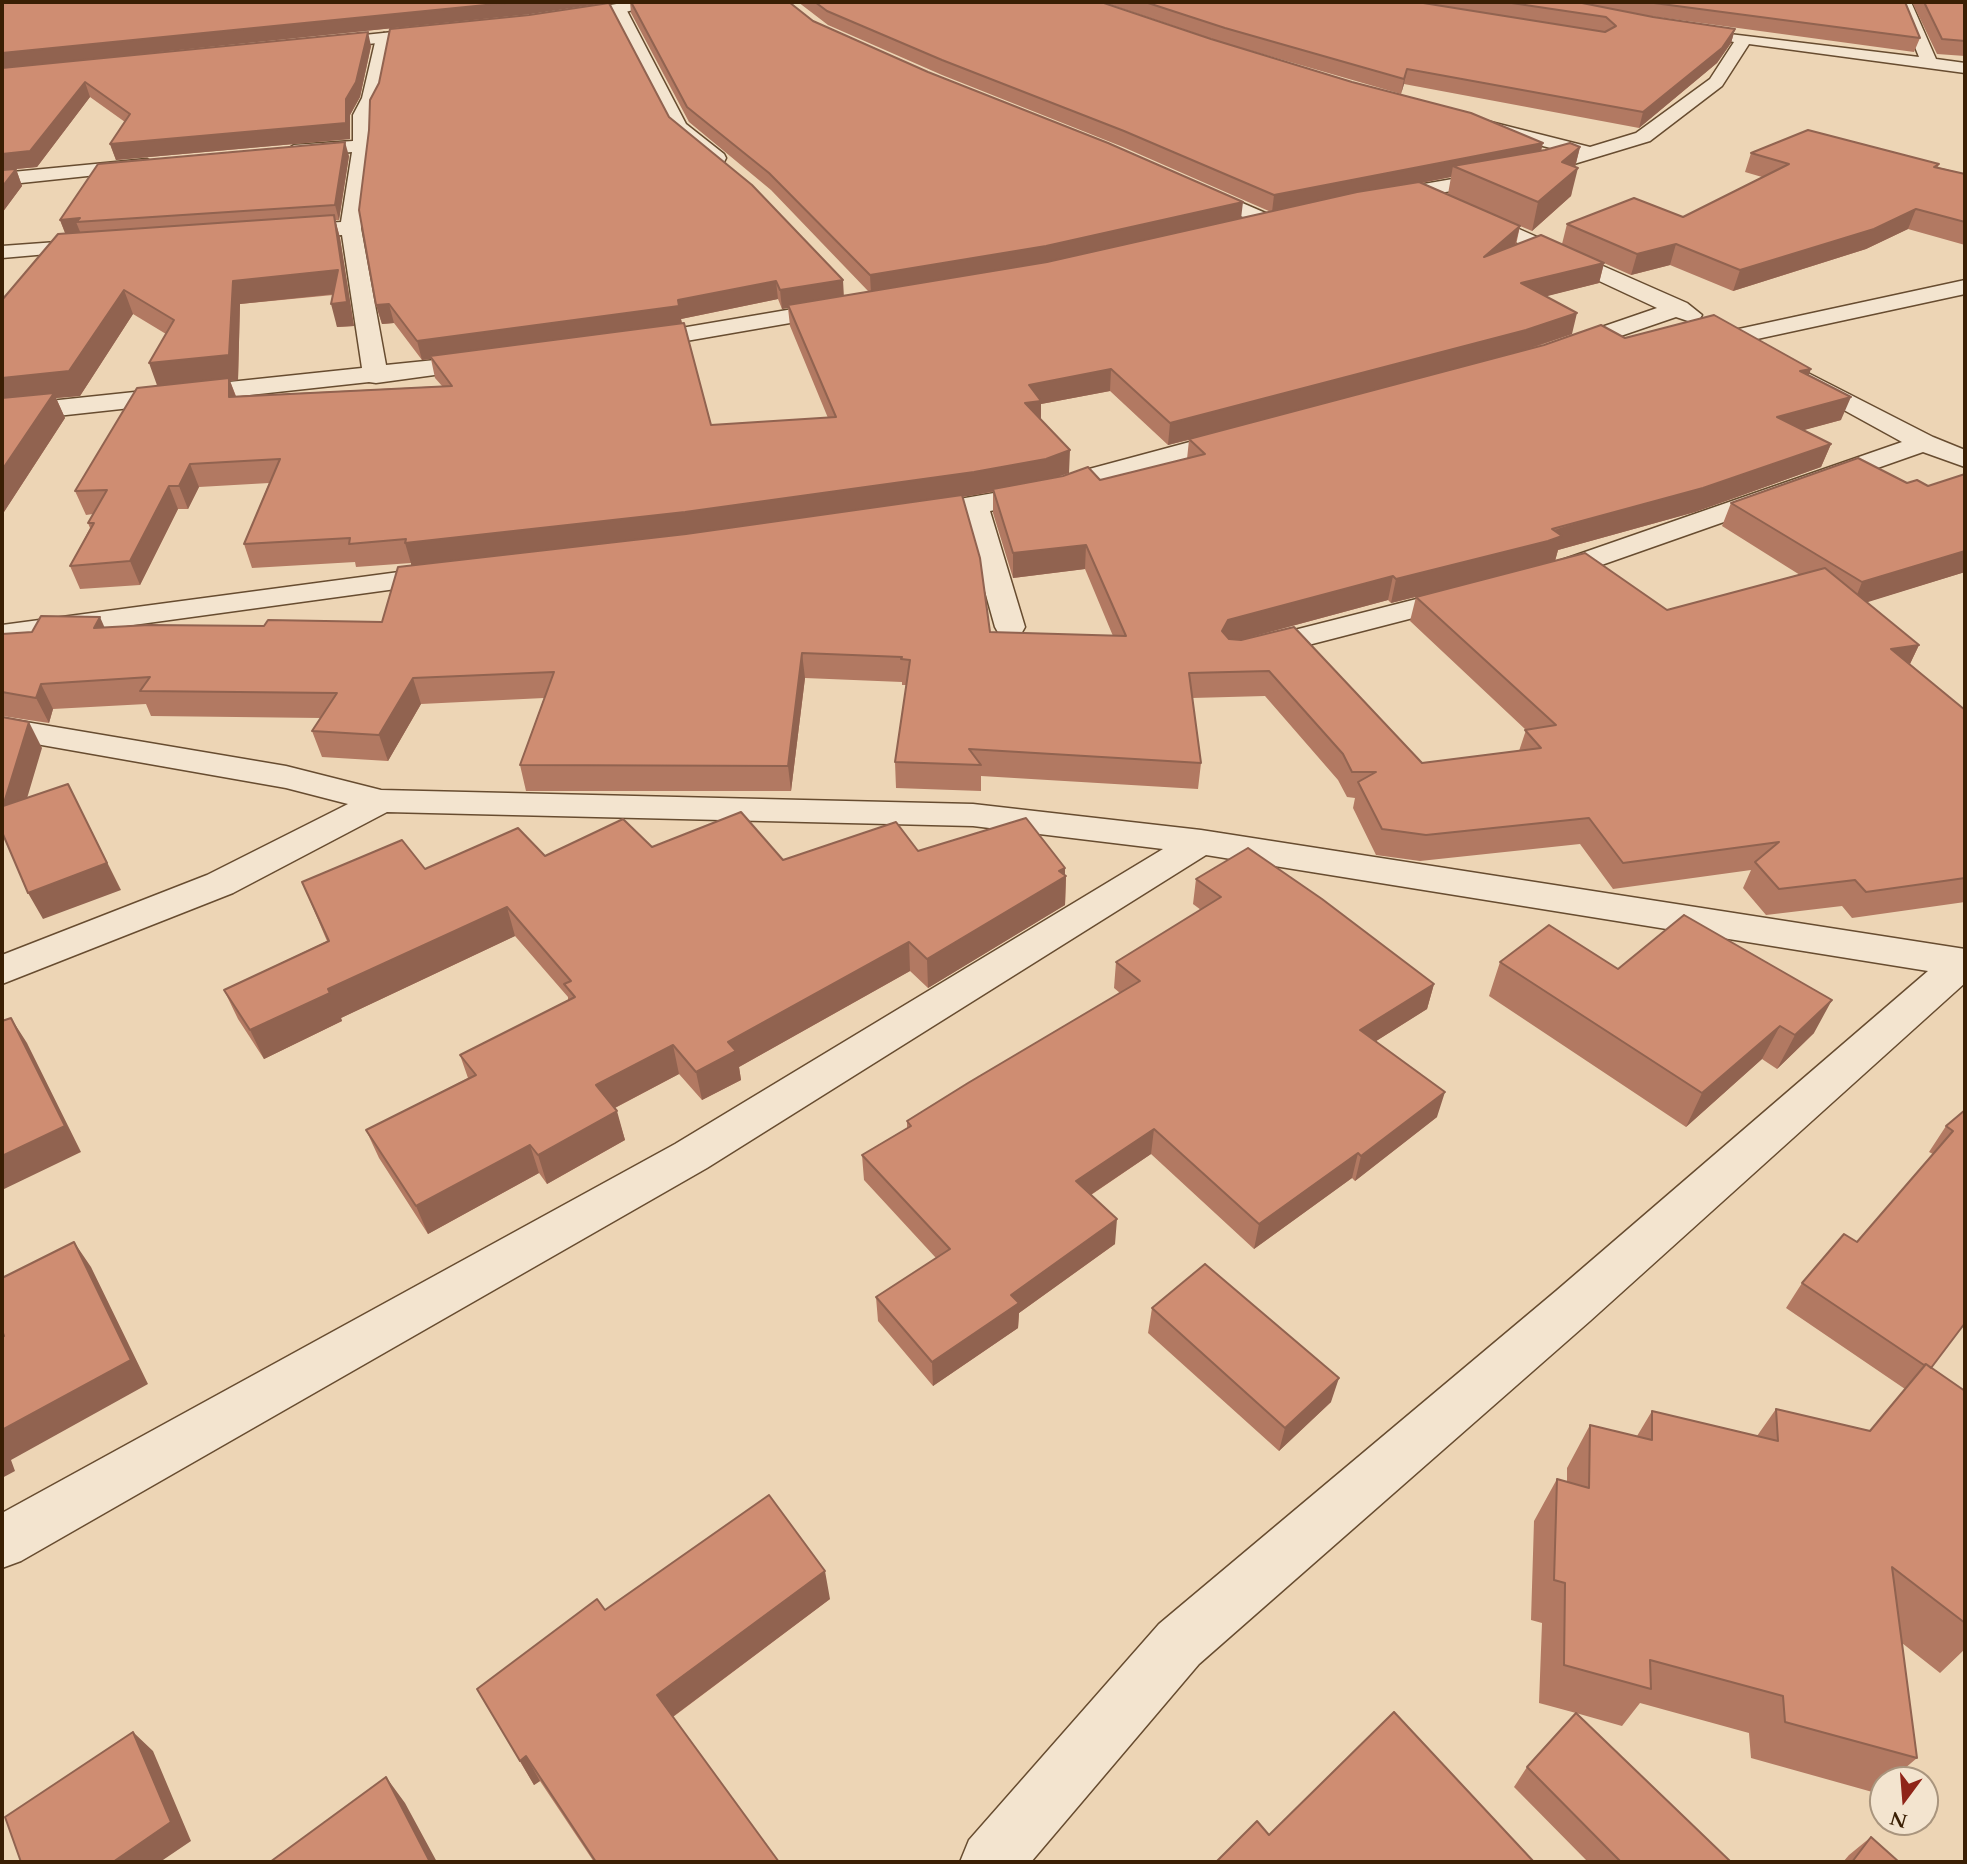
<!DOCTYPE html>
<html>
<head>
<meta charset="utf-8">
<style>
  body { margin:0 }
  #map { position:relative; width:1967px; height:1864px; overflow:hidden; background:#edd5b5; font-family:Cardo,serif }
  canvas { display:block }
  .frame { position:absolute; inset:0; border:4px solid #3a1f04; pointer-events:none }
  .north { position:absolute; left:1869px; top:1766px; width:70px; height:70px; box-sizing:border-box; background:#f3e4cf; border:2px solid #a9957e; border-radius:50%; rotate:196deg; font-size:19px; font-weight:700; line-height:28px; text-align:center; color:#3a1f04 }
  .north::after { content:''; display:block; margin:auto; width:24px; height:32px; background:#8f2418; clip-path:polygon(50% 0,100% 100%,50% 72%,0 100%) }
</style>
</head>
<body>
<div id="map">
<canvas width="1967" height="1864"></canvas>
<div class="frame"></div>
<div class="north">N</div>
</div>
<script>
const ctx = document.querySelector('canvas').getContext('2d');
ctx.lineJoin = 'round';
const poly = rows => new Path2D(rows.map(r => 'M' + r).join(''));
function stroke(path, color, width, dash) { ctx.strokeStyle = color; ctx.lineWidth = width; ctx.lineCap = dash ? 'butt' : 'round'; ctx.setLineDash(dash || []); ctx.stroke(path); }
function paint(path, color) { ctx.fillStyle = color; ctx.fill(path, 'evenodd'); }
const minor = poly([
  [1897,2,1911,2,1936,59,1965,63,1965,73,1749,44,1722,86,1650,141,1531,177,1383,203,1376,201,1373,197,1376,193,1383,191,1528,166,1570,153,1469,127,1466,123,1469,119,1475,118,1590,147,1636,133,1710,79,1734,42,1713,38,1711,35,1713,32,1919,57,1897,2],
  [618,4,626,9,686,124,724,154,726,158,724,162,710,162,670,127,610,9,618,4],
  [384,33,392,38,380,98,371,115,371,146,361,228,386,365,484,355,493,357,496,362,493,367,376,383,369,382,2,422,2,406,362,368,342,235,284,238,277,236,274,232,277,228,284,226,341,222,352,152,294,157,285,151,294,145,353,141,353,115,362,98,376,38,384,33],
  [147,159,157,165,154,169,2,185,2,173,147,159],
  [1196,183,1277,218,1280,222,1277,226,1263,226,1189,193,1186,189,1189,185,1196,183],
  [1469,207,1687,303,1702,315,1699,320,1691,322,1676,317,1571,353,1555,353,1551,348,1555,343,1657,308,1462,217,1459,213,1462,209,1469,207],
  [98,239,105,241,109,245,105,249,2,258,2,246,98,239],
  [1965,280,1965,294,1734,344,1726,342,1722,337,1726,332,1734,330,1965,280],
  [840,301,848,303,851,308,848,313,634,350,626,348,622,343,626,338,634,336,840,301],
  [1802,370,1933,437,1965,450,1965,467,1923,452,1556,581,1546,584,1536,581,1531,575,1536,569,1902,442,1793,382,1790,377,1793,372,1802,370],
  [1238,429,1247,431,1251,437,1247,443,1098,484,1062,497,990,511,1025,627,1021,634,1010,636,999,634,995,627,964,516,913,523,903,521,899,515,903,509,913,507,1046,484,1078,472,1238,429],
  [444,566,454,569,459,575,454,581,2,643,2,625,444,566],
  [1464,587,1475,590,1479,596,1475,602,1254,659,1243,657,1238,650,1243,643,1464,587],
  [2,718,286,766,381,790,973,804,1201,830,1965,949,1965,983,1590,1321,1199,1664,1031,1862,960,1862,969,1840,1159,1624,1556,1291,1928,971,1206,855,707,1168,21,1561,2,1568,2,1513,675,1144,1163,849,973,826,387,812,233,893,2,984,2,955,207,875,348,804,286,788,2,738,2,718]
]);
const tertiary = poly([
  [629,2,654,2,652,5,618,14,560,23,552,18,560,13,629,2],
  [441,27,447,29,449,32,447,35,316,50,308,45,316,40,441,27]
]);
stroke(minor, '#674c30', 3);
stroke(tertiary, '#674c30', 3);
paint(minor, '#f3e4cf');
paint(tertiary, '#f3e4cf');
paint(poly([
  [2,2,531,14,158,52,371,46,360,97,350,115,350,139,116,160,110,144,125,122,90,97,37,167,16,169,22,186,2,213],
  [630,2,789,2,813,21,1241,218,1271,212,1123,147,942,75,828,25,798,2,1101,2,1542,150,1580,147,1575,167,1571,196,1532,231,1520,226,1516,245,1562,244,1567,224,1683,217,1762,177,1745,172,1751,153,1939,164,1938,167,1965,174,1965,245,1908,229,1866,249,1733,291,1670,265,1631,275,1604,263,1599,283,1546,296,1572,334,1532,348,1625,338,1809,376,1841,420,1803,430,1831,444,1821,467,1695,512,1558,550,1555,561,1667,610,1800,575,1722,526,1731,503,1965,572,1866,602,1919,645,1910,664,1965,710,1965,902,1852,918,1842,906,1766,915,1743,888,1751,870,1613,889,1580,844,1420,861,1376,855,1353,808,1355,798,1347,797,1338,780,1265,696,1192,698,1201,763,1198,789,981,776,981,791,896,788,895,762,907,685,902,685,902,682,805,678,791,791,526,791,520,765,544,698,421,704,388,761,322,757,312,731,321,718,151,716,146,704,53,709,49,723,2,716,2,634,105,627,264,626,382,622,411,565,411,563,356,567,355,562,252,568,244,544,269,483,199,487,188,509,178,509,140,585,80,589,70,566,90,528,88,523,93,514,86,515,75,491,157,385,166,334,133,314,80,396,56,398,65,418,2,515,65,233,60,220,349,156,339,220,335,220,340,238,354,326,337,327,333,295,240,304,238,380,230,381,236,396,442,386,435,378,431,359,422,360,394,323,382,324,376,305,669,117,844,296,869,292,771,190,689,122,631,13],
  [1451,177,1448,194,1422,183],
  [778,299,782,309,788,308,790,326,828,418,711,425,681,319],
  [1110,391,1168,445,1189,440,1187,459,1100,480,1056,477,1069,473,1041,420,1041,404],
  [993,492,993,513,1013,578,1085,569,1113,636,990,632,962,497],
  [1416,597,1410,621,1526,730,1519,751,1422,763,1240,640,1388,600,1391,603],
  [1103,2,1905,2,1920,38,1914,52,1650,16,1735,29,1731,43,1717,63,1639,128,1404,84,1401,94,1224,43],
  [1912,2,1965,2,1965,56,1937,54],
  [652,847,783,860,918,851,1065,868,1065,875,1066,876,1065,905,928,988,910,971,739,1067,741,1080,702,1100,679,1074,615,1108,625,1140,547,1184,539,1173,428,1234,379,1158,366,1130,468,1078,460,1055,568,1000,568,997,515,936,341,1018,342,1021,264,1059,238,1019,224,990,327,941,302,882,545,856],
  [1196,879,1434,984,1427,1009,1376,1041,1437,1117,1355,1181,1352,1178,1254,1249,1151,1154,1091,1195,1115,1244,1019,1313,1018,1328,933,1386,878,1321,876,1297,936,1258,864,1180,862,1155,907,1128,907,1121,1120,993,1114,988,1116,962,1201,910,1193,904],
  [1500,962,1618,969,1814,1033,1777,1069,1762,1059,1686,1127,1489,996],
  [1965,1110,1931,1368,1965,1391,1965,1649,1940,1673,1902,1643,1917,1758,1891,1780,1883,1780,1883,1787,1876,1793,1751,1758,1749,1733,1640,1703,1622,1726,1576,1713,1731,1862,1588,1862,1514,1787,1527,1767,1576,1713,1539,1703,1542,1623,1531,1620,1534,1521,1557,1479,1567,1482,1567,1468,1590,1425,1637,1436,1652,1411,1757,1436,1776,1409,1870,1431,1905,1389,1786,1308,1802,1283,1857,1242,1933,1154,1929,1152,1946,1126],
  [1152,1308,1331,1402,1279,1451,1148,1333],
  [830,1599,673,1717,779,1862,594,1862,540,1781,534,1785,477,1689,605,1610],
  [1871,1837,1899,1862,1843,1862,1849,1855]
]), '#b27962');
paint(poly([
  [516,2,613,2,531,14,2,68,2,53],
  [1735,29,1731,43,1717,63,1639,128,1643,112],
  [368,32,371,46,360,97,350,115,350,139,116,160,110,144,346,99],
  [1407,69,1404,84,1401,94,1404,79],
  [85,82,90,97,37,167,16,169,22,186,2,213,2,154],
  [345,142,349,156,339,220,335,205],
  [1543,143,1539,160,1453,166,1451,177,1272,212,1274,195],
  [1580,147,1574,171,1578,168,1571,196,1532,231,1538,202,1562,162],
  [1243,202,1241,219,1045,263,871,293,870,275],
  [1916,209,1908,229,1866,249,1733,291,1740,270],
  [334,215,340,238,354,326,337,327,331,304,347,302],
  [80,218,76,222,81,234,66,235,60,220],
  [1520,226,1515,245,1484,257],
  [1676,244,1670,265,1631,275,1637,254],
  [1604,263,1599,283,1516,304,1521,283],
  [338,270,344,293,240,304,238,380,230,381,237,400,158,388,149,363,233,281],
  [843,280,844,298,782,309,780,290],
  [776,281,778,299,681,319,682,325,430,356,431,359,422,360,417,341,678,300],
  [124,290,133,314,80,396,56,398,65,418,2,515,2,378],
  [389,304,394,323,382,324,376,305],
  [1577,313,1572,334,1521,351,1168,445,1170,423],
  [1111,369,1110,391,1041,404,1041,424,1025,403,1029,385],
  [1811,369,1803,391,1800,371],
  [1851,397,1841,420,1768,440,1777,417],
  [1831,444,1821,467,1695,512,1558,550,1555,561,1541,565,1391,603,1396,579],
  [1070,450,1069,473,1045,481,975,495,689,535,412,567,405,543],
  [190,464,199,487,188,509,179,486],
  [169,486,178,509,140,585,130,561],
  [1086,545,1085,569,1013,578,1013,553],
  [1965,551,1965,572,1852,607,1862,582],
  [1393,576,1388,600,1225,644,1222,631,1228,620],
  [100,617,111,642,94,628],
  [1919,645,1907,670,1891,649],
  [802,653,805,678,791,791,788,766],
  [413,678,421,704,388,761,379,735],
  [41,684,53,709,49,723,36,698],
  [29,722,42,748,17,832,3,806],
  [81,810,121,890,43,919,28,893],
  [1065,868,1065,877,1066,876,1065,905,928,988,927,959],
  [507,907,515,936,341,1018,342,1021,264,1059,250,1030,328,989],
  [909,942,910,971,739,1067,741,1080,702,1100,696,1072,728,1042],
  [1434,984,1427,1009,1354,1055,1360,1030],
  [1832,1000,1814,1033,1777,1069,1795,1035],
  [11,1018,27,1043,81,1152,2,1190,2,1156],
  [1780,1026,1762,1059,1686,1127,1702,1093],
  [673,1045,679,1074,603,1114,596,1085],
  [1445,1092,1437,1117,1355,1181,1361,1156],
  [617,1111,625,1140,547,1184,538,1155],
  [1154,1129,1151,1154,1074,1206,1076,1181],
  [530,1145,539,1173,428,1234,416,1206],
  [1358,1153,1352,1178,1254,1249,1259,1224],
  [1117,1219,1115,1244,1019,1313,1018,1328,933,1386,932,1362,1011,1295],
  [74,1242,91,1267,148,1384,11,1460,15,1471,2,1478,2,1430],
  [1339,1378,1331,1402,1279,1451,1285,1428],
  [825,1571,830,1599,667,1721,657,1695],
  [133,1732,153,1751,191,1841,160,1862,113,1862],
  [526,1756,540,1781,534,1785,520,1761],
  [386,1777,405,1803,437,1862,430,1862]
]), '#916350');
const building = poly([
  [2,2,516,2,2,53,2,2],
  [631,2,789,2,813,21,928,72,1108,143,1243,202,1046,246,870,275,769,173,687,107,631,2],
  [815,2,1101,2,1211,39,1352,82,1471,113,1543,143,1274,195,1124,131,942,60,827,11,815,2],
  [1145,2,1417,2,1605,32,1616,26,1606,17,1505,2,1577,2,1653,17,1735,29,1722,48,1643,112,1407,69,1404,79,1225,28,1145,2],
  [1650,2,1905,2,1920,38,1654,3,1650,2],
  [1924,2,1965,2,1965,41,1942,39,1924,2],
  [609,3,669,117,752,185,843,280,780,290,776,281,678,300,679,306,417,341,389,304,376,305,359,210,369,130,370,100,379,83,390,29,529,15,609,3],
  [368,32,356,82,346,99,346,123,110,144,130,114,85,82,30,151,2,154,2,68,368,32],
  [1808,130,1939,164,1934,167,1965,174,1965,222,1916,209,1874,229,1740,270,1676,244,1637,254,1567,224,1634,198,1683,217,1789,164,1751,153,1808,130],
  [345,142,335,205,76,222,80,218,60,220,98,164,345,142],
  [1570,143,1580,147,1562,162,1578,168,1538,202,1453,166,1545,150,1570,143],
  [16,169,2,187,2,170,16,169],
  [1419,182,1520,226,1484,257,1541,235,1604,263,1521,283,1577,313,1526,330,1170,423,1111,369,1029,385,1041,401,1025,403,1070,450,1046,459,974,472,685,512,405,543,406,539,349,544,350,538,244,544,280,459,190,464,179,486,169,486,130,561,70,566,94,523,88,523,107,490,75,491,137,388,229,378,229,397,452,386,430,356,684,323,711,425,836,417,788,305,1047,262,1357,192,1419,182],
  [334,215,347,302,331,304,338,270,233,281,229,355,149,363,174,320,124,290,69,371,2,378,2,300,58,234,334,215],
  [1714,315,1811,369,1800,371,1851,397,1777,417,1831,444,1703,488,1552,529,1562,536,1548,541,1396,579,1393,576,1228,620,1222,631,1229,639,1241,640,1294,627,1422,763,1541,748,1525,730,1556,725,1416,597,1585,553,1667,610,1825,568,1919,645,1891,649,1965,710,1965,878,1866,892,1855,880,1779,889,1755,862,1779,842,1623,863,1589,818,1426,835,1382,829,1358,782,1376,772,1352,772,1343,754,1269,671,1189,673,1201,763,969,749,981,765,895,762,910,660,901,659,902,657,802,653,788,766,520,765,554,672,413,678,379,735,312,731,337,693,140,691,150,677,41,684,36,698,2,692,2,634,32,632,41,616,100,617,94,628,149,625,264,626,268,620,382,622,398,567,686,534,962,495,980,558,990,632,1126,636,1086,545,1013,553,993,489,1063,476,1088,467,1100,480,1205,454,1189,439,1544,345,1601,325,1625,338,1714,315],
  [54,393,2,470,2,398,54,393],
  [1858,458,1907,483,1917,480,1928,486,1965,474,1965,551,1862,582,1731,503,1858,458],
  [2,717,29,722,3,806,68,784,107,863,28,893,2,832,2,717],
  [741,812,783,860,896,822,918,851,1026,818,1065,868,1059,871,1066,876,927,959,909,942,728,1042,736,1051,696,1072,673,1045,596,1085,617,1111,538,1155,530,1145,416,1206,366,1130,476,1075,460,1055,575,997,564,984,571,981,507,907,328,989,330,993,250,1030,224,990,329,941,302,882,402,840,425,869,518,828,545,856,623,819,652,847,741,812],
  [1248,848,1322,899,1434,984,1360,1030,1445,1092,1361,1156,1358,1153,1259,1224,1154,1129,1076,1181,1117,1219,1011,1295,1019,1303,932,1362,876,1297,950,1249,862,1155,911,1126,907,1121,968,1083,1140,981,1116,962,1221,897,1196,879,1248,848],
  [1684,915,1832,1000,1795,1035,1780,1026,1702,1093,1500,962,1549,925,1618,969,1684,915],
  [11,1018,65,1126,2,1156,2,1021,11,1018],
  [1965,1110,1965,1323,1931,1368,1926,1364,1924,1365,1802,1283,1844,1234,1857,1242,1953,1131,1946,1126,1965,1110],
  [74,1242,131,1360,2,1430,2,1337,4,1336,2,1330,2,1278,74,1242],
  [1205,1264,1339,1378,1285,1428,1152,1308,1205,1264],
  [1926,1364,1965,1391,1965,1623,1892,1567,1917,1758,1785,1722,1783,1696,1650,1660,1651,1689,1564,1665,1565,1583,1554,1580,1557,1479,1589,1488,1590,1425,1652,1440,1652,1411,1778,1441,1776,1409,1870,1431,1926,1364],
  [769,1495,825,1571,657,1695,779,1862,596,1862,526,1756,520,1761,477,1689,597,1599,605,1610,769,1495],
  [1394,1712,1534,1862,1216,1862,1257,1821,1269,1835,1394,1712],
  [1576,1713,1731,1862,1621,1862,1527,1767,1576,1713],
  [133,1732,171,1822,113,1862,21,1862,5,1817,133,1732],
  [386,1777,430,1862,270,1862,386,1777],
  [1871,1837,1899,1862,1852,1862,1871,1837]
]);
paint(building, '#cf8d72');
stroke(building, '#916350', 2);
</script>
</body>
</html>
